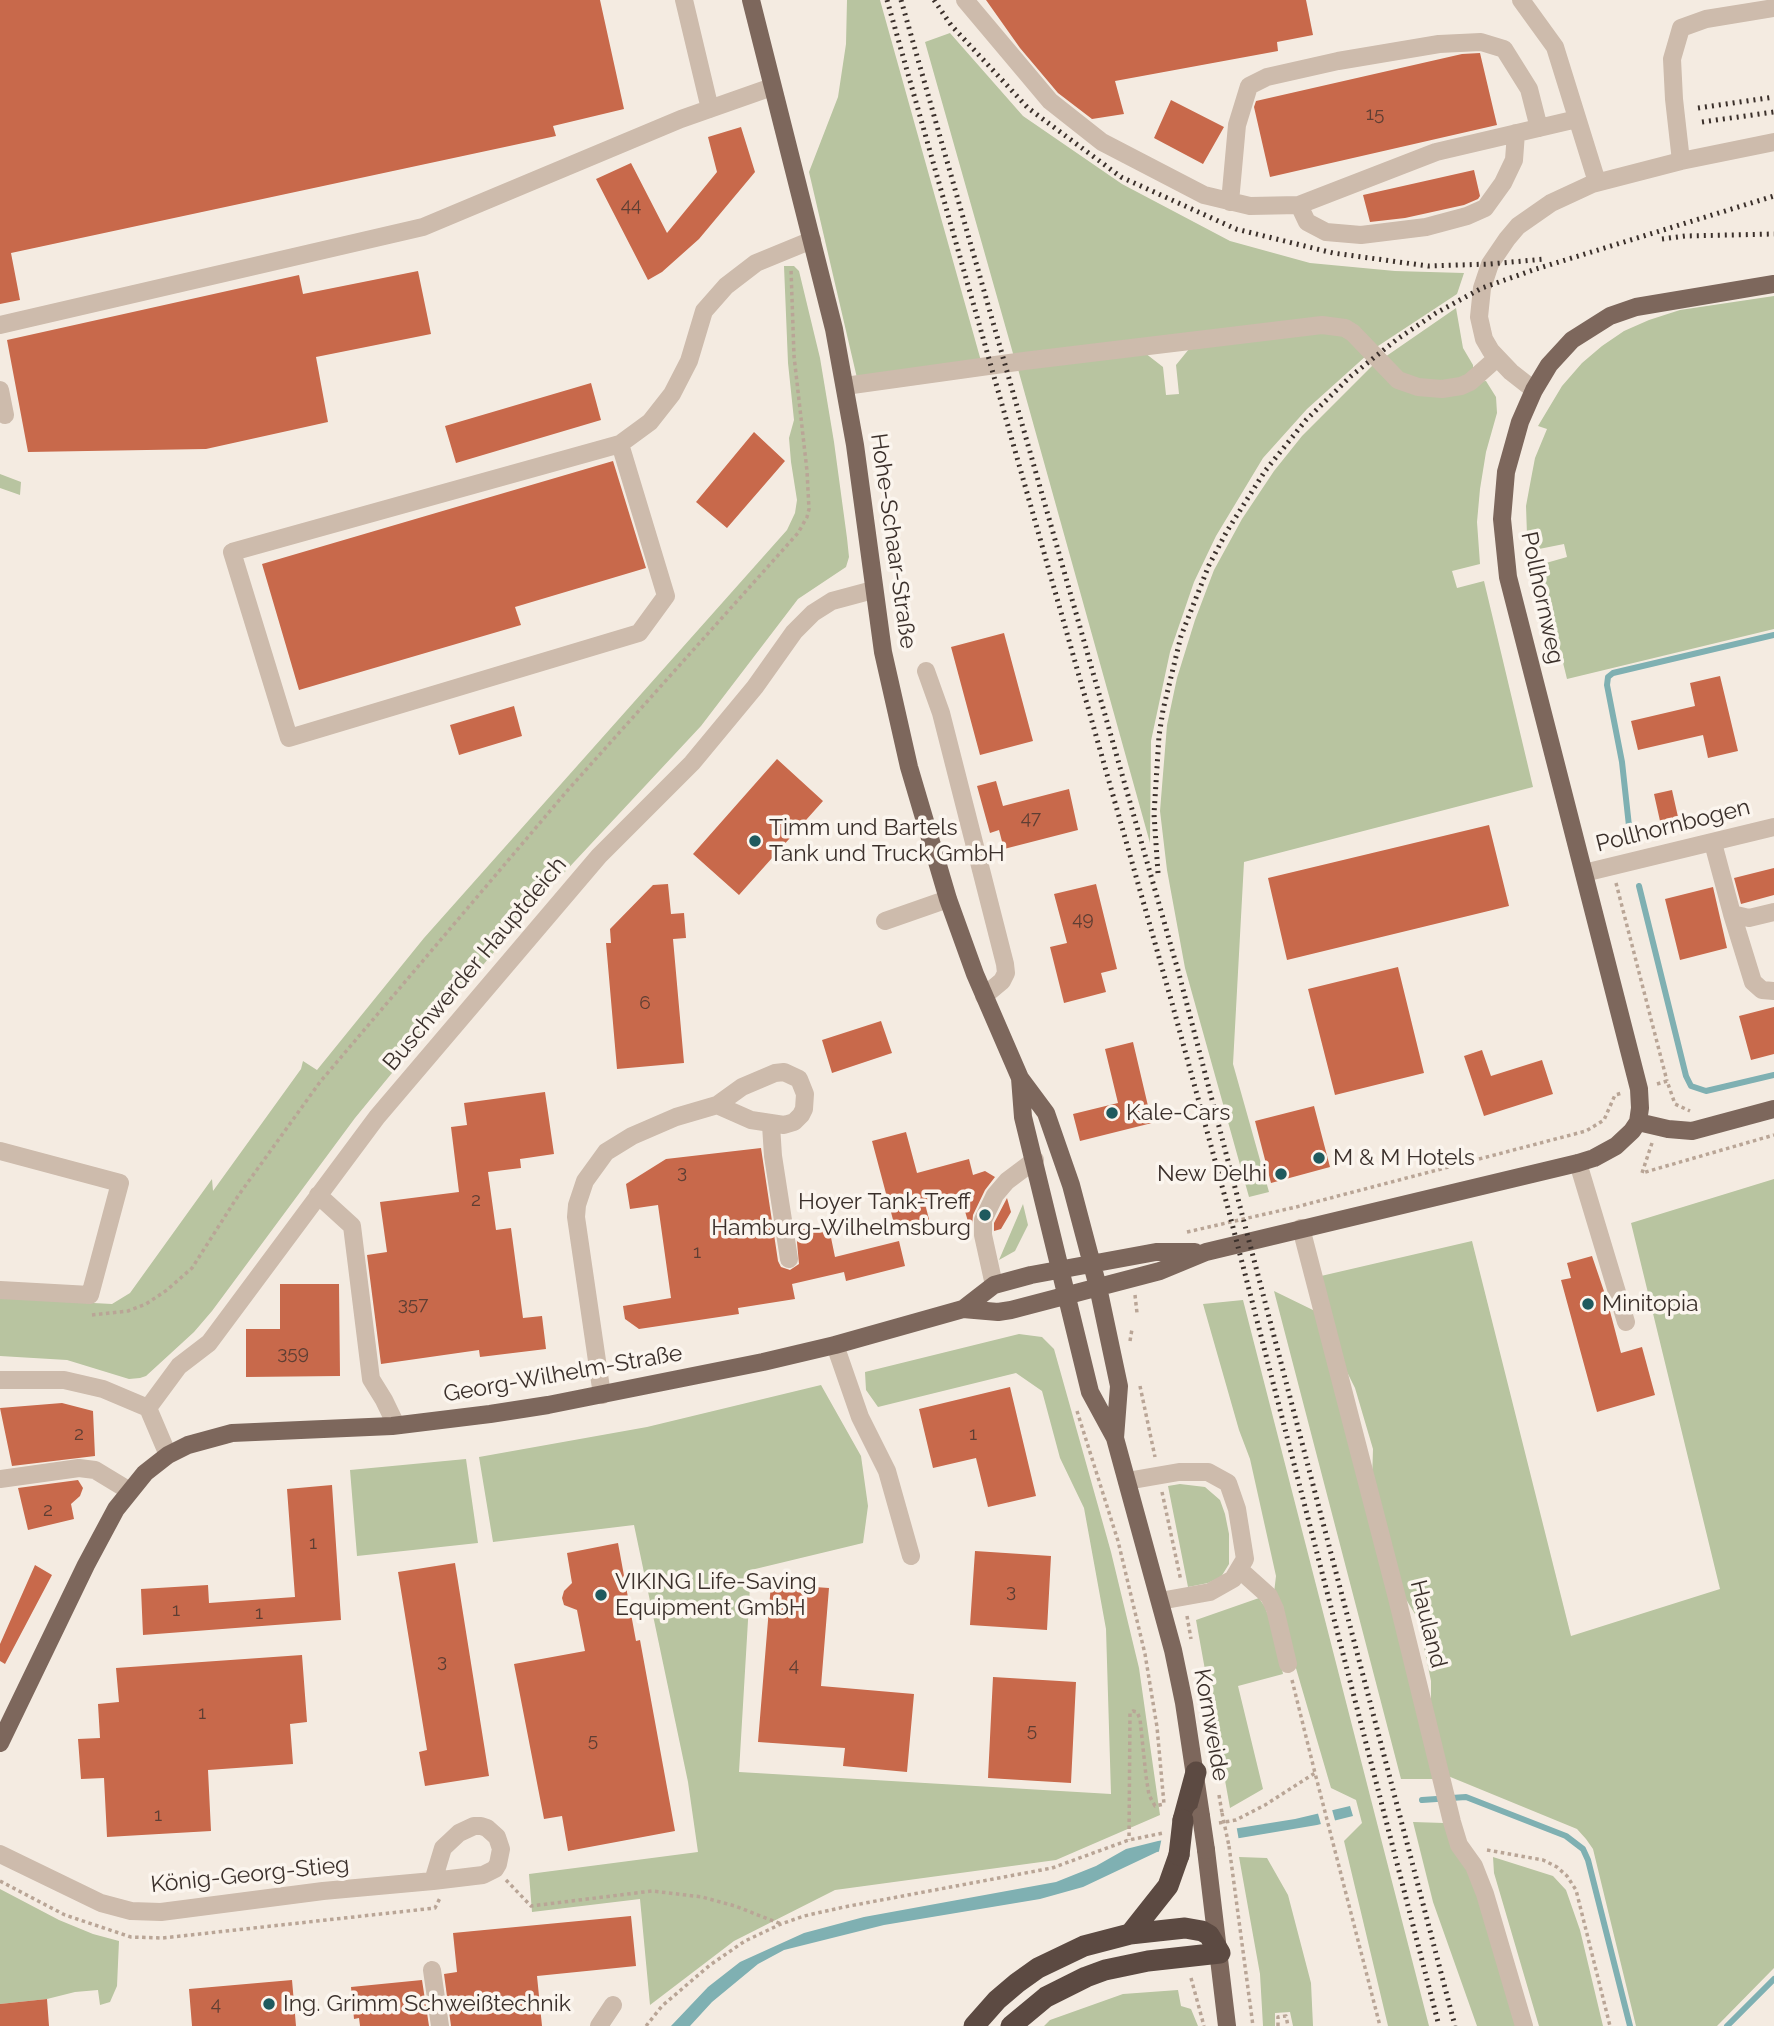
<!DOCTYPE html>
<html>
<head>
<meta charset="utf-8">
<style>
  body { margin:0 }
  canvas { display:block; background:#f4ebe1 }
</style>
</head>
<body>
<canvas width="1774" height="2026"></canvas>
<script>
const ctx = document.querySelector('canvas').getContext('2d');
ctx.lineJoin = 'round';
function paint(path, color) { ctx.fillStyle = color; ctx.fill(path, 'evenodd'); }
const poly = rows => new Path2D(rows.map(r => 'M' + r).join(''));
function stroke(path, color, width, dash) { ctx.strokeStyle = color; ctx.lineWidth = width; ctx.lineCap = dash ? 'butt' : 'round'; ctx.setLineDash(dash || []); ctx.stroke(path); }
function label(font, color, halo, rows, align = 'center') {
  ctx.font = font + ' Raleway,sans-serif'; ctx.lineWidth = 7; ctx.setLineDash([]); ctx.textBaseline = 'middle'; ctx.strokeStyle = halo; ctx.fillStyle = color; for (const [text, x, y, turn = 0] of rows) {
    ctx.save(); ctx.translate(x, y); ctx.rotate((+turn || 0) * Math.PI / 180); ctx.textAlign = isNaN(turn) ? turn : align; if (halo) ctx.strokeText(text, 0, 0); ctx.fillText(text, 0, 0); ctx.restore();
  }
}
paint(poly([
  [847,0,880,0,981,361,857,378,809,172,838,97,846,44],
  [950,33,1023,116,1122,184,1230,241,1310,263,1395,271,1464,273,1457,294,1375,348,1360,330,1014,357,925,42],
  [784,266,794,266,799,271,820,358,834,442,847,538,849,557,846,567,798,599,701,726,534,905,415,1045,355,1118,212,1311,194,1332,146,1376,140,1378,129,1379,67,1360,0,1356,0,1298,112,1304,130,1293,212,1179,213,1191,301,1069,303,1061,317,1070,424,938,787,530,795,513,797,500,791,462,789,438,794,420,788,363],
  [1774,296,1774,629,1567,679,1539,565,1567,557,1564,544,1529,551,1527,535,1526,506,1531,479,1535,458,1547,429,1538,426,1562,386,1582,363,1602,346,1624,331,1649,320,1680,310],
  [1456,308,1463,348,1473,365,1473,371,1460,381,1410,381,1385,357],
  [1315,332,1345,336,1367,355,1307,409,1263,458,1216,536,1194,582,1170,652,1151,741,1150,843,1018,369,1145,353,1163,367,1166,395,1179,394,1176,365,1189,349],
  [1374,364,1399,388,1486,381,1496,397,1497,413,1486,452,1480,489,1477,522,1480,564,1452,571,1457,588,1484,581,1533,787,1244,862,1233,1064,1269,1192,1249,1197,1185,968,1167,870,1160,811,1167,725,1177,678,1195,620,1214,570,1242,519,1274,471,1302,436],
  [0,474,21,482,20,495,0,488],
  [1774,1179,1774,1968,1717,2026,1636,2026,1593,1849,1586,1839,1577,1829,1448,1776,1431,1706,1431,1681,1418,1619,1401,1591,1372,1482,1373,1449,1355,1388,1341,1360,1321,1276,1472,1241,1571,1636,1720,1589,1631,1223],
  [1023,1204,1028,1225,1015,1251,999,1260],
  [1274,1291,1315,1311,1328,1348,1434,1779,1401,1779],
  [1243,1300,1429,2026,1388,2026,1344,1841,1362,1823,1356,1800,1331,1788,1274,1593,1276,1576,1250,1459,1239,1430,1203,1304],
  [1019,1334,1042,1337,1054,1349,1111,1552,1139,1668,1160,1815,1056,1860,835,1890,734,1941,650,2005,640,1899,532,1912,529,1874,698,1852,688,1782,634,1525,493,1542,479,1457,647,1427,821,1385,861,1456,868,1506,863,1543,751,1570,739,1772,1111,1794,1106,1629,1084,1508,1060,1458,1042,1391,1016,1373,878,1407,866,1390,865,1372],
  [466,1459,478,1543,357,1556,350,1470],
  [1180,1484,1205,1487,1220,1500,1225,1514,1229,1534,1229,1564,1221,1577,1208,1583,1188,1587,1168,1486],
  [1259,1598,1265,1607,1275,1635,1283,1674,1238,1686,1263,1789,1230,1808,1196,1620],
  [1413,1822,1444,1823,1472,1872,1517,2026,1477,2026,1433,1902],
  [1239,1857,1267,1858,1288,1895,1311,1983,1313,2026,1293,2026,1290,2012,1275,2013,1275,2026,1263,2026,1260,1974],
  [1493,1857,1553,1876,1566,1890,1580,1930,1603,2026,1539,2026,1494,1873],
  [0,1889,59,1920,93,1934,119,1941,117,1986,110,2002,100,2005,98,1990,75,1992,47,1999,0,2004],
  [1178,1990,1181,2006,1191,2009,1198,2026,1044,2026,1050,2020,1123,1994]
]), '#b8c4a0');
paint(poly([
  [1350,1806,1353,1816,1317,1825,1157,1852,1083,1887,1040,1899,884,1925,784,1950,758,1964,712,2002,690,2026,671,2026,708,1987,740,1962,804,1933,864,1917,1056,1882,1096,1866,1126,1849,1158,1841,1295,1819]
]), '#7fb0b2');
paint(poly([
  [1331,1806,1336,1824,1322,1828,1317,1810],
  [1236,1824,1239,1841,1158,1856,1162,1837]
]), '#f4ebe1');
stroke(poly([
  [1629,826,1622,762,1607,685,1608,677,1613,673,1774,635],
  [1639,886,1686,1076,1691,1086,1706,1091,1774,1075],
  [1422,1800,1466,1797,1566,1836,1583,1849,1588,1860,1630,2026],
  [1727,2026,1774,1979]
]), '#7fb0b2', 6);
paint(poly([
  [0,0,600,0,624,109,553,126,556,136,11,253,20,300,0,304],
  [986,0,1306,0,1313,35,1277,42,1278,51,1115,81,1124,114,1092,119,1058,93,1020,48],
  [1480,53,1497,125,1270,177,1254,107,1256,101,1462,54],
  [1171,100,1224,127,1203,164,1154,138],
  [741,127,755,172,699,239,662,272,648,280,596,179,631,163,667,233,717,172,708,137],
  [1474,170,1480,196,1478,199,1464,205,1405,218,1370,222,1363,195],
  [418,271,431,334,316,357,328,422,206,449,28,452,7,340,299,275,303,294],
  [591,383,601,420,456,463,445,426],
  [754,432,785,461,727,528,696,502],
  [613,461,646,568,515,607,521,625,299,690,262,564],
  [1004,633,1033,741,980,755,951,647],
  [1720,676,1738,751,1708,758,1703,735,1638,750,1631,721,1695,706,1690,683],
  [514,706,522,736,459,755,450,725],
  [777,759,823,801,739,895,693,854],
  [996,781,1003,806,1069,789,1078,830,1004,849,999,830,990,833,977,786],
  [1672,790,1678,817,1660,821,1654,794],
  [1489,825,1509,906,1287,960,1268,878],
  [1774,868,1774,895,1741,904,1734,878],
  [668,884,671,914,684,913,686,938,673,939,684,1063,617,1069,606,943,611,943,610,929,653,885],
  [1096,884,1117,969,1101,973,1106,992,1064,1003,1050,947,1067,943,1054,894],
  [1713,887,1727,948,1680,960,1665,899],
  [1398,967,1424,1073,1335,1095,1308,989],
  [1774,1007,1774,1054,1751,1060,1739,1016],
  [881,1021,892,1053,832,1073,822,1040],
  [1133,1042,1152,1123,1080,1141,1073,1114,1118,1103,1105,1049],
  [1482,1050,1491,1076,1542,1060,1553,1094,1484,1116,1464,1056],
  [545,1092,554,1154,520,1159,521,1168,488,1172,496,1230,511,1228,523,1318,542,1316,546,1349,480,1357,479,1350,381,1364,367,1255,387,1252,380,1202,459,1192,451,1127,467,1125,464,1103],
  [1314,1106,1330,1167,1271,1183,1255,1121],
  [906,1132,917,1173,969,1159,973,1175,985,1171,995,1177,985,1190,973,1215,972,1226,969,1225,960,1194,925,1204,930,1223,896,1231,872,1141],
  [761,1148,778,1261,781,1267,790,1270,799,1264,796,1231,828,1223,835,1257,899,1241,905,1266,846,1281,844,1272,792,1284,795,1299,738,1308,739,1314,639,1329,625,1319,623,1306,671,1298,658,1205,630,1209,626,1184,666,1159],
  [1007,1198,1011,1212,1001,1229,994,1231,994,1223],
  [1592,1256,1607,1300,1621,1353,1642,1347,1655,1395,1597,1412,1561,1280,1571,1278,1567,1263],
  [280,1284,339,1284,340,1376,246,1377,246,1329,280,1329],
  [1010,1387,1036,1496,988,1507,976,1458,933,1468,919,1409],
  [62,1403,93,1411,95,1456,12,1466,0,1408],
  [78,1480,83,1488,80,1496,71,1504,74,1519,28,1530,18,1488],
  [332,1485,341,1620,143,1635,141,1589,208,1585,209,1603,295,1597,287,1489],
  [618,1543,636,1641,640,1640,675,1831,568,1851,562,1816,544,1819,514,1664,585,1651,577,1610,564,1605,562,1598,564,1591,572,1583,567,1553],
  [975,1551,1051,1556,1047,1630,970,1625],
  [455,1563,489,1776,425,1786,419,1752,427,1750,398,1572],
  [35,1565,52,1575,5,1664,0,1661,0,1644],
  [771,1584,829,1588,821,1686,914,1694,907,1772,843,1766,845,1748,758,1742],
  [302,1655,307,1722,290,1724,293,1764,208,1770,211,1831,107,1837,104,1778,81,1779,78,1739,100,1738,98,1704,119,1702,116,1668],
  [993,1677,1076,1682,1071,1783,988,1778],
  [631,1916,636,1966,537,1976,542,2026,451,2026,444,1974,457,1972,453,1933],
  [292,1980,296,2026,192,2026,189,1989],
  [422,1980,429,2026,360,2026,359,2018,354,2019,351,1987],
  [47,1999,49,2026,0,2026,0,2004]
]), '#c8694b');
stroke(poly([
  [1616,883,1667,1081],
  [1657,1084,1667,1081,1675,1104,1690,1111],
  [1652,1143,1642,1173,1774,1135],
  [1187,1232,1296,1207,1586,1131,1604,1120,1615,1095,1622,1093],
  [1135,1295,1137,1313],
  [92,1315,128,1311,146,1304,167,1290,192,1268,238,1196,320,1082,567,791,798,533,807,517,809,509,807,471,794,356,791,269],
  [1130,1341,1132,1329],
  [1140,1386,1155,1457],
  [1077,1411,1118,1541,1145,1654,1157,1727,1164,1804,1155,1806,1149,1795,1146,1776,1140,1719,1137,1712,1133,1711,1130,1713,1129,1840],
  [1162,1492,1181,1581],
  [1187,1616,1191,1639],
  [1292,1680,1315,1773],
  [1219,1795,1222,1813],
  [1219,1823,1236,1820,1265,1805,1315,1773,1380,2026],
  [1229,1846,1253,2026],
  [1487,1850,1543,1860,1557,1867,1567,1876,1576,1890,1610,2026],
  [506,1880,531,1906,652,1891,702,1897,735,1906,781,1924],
  [0,1881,65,1915,131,1937,163,1938,435,1908,440,1898],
  [1191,1978,1204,2026],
  [646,2026,662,2006,710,1965,745,1941,781,1924,804,1916,844,1907,1052,1868,1129,1840,1163,1833],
  [1278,2026,1278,2017,1286,2016,1288,2026]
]), '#b9a596', 3.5, [3.5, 3.5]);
stroke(poly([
  [684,0,710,109],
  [965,0,1050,101,1102,142,1204,195,1250,206,1299,205,1436,152,1577,119],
  [1521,0,1555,47,1597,182],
  [1681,161,1674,99,1672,59,1681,28,1706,19,1774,8],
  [1230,202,1237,125,1249,86,1267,77,1338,61,1439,44,1481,42,1504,49,1529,89,1539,128],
  [1299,205,1307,222,1326,232,1361,235,1426,227,1467,216,1485,208,1503,183,1514,160,1516,133],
  [0,325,423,227,681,119,772,87],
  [845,386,1024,361,1322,325,1345,328,1353,333,1398,380,1418,387,1442,389,1461,386,1470,382,1497,358],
  [0,390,5,415],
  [1534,390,1511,372,1491,351,1484,339,1479,317,1482,288,1490,264,1507,239,1518,226,1551,203,1592,184,1681,161,1774,142],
  [620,444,666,596,639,633,289,738,232,552,620,444,650,422,672,394,689,361,704,311,726,286,756,263,812,240],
  [926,671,941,713,1005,964,1006,973,1002,981,984,996],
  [1713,843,1732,914,1749,918,1774,912],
  [1584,873,1774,827],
  [1732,914,1753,982,1762,990,1774,991],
  [885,921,948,899],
  [771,1125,773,1156,789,1259],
  [0,1151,120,1183,90,1295,0,1290],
  [1578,1163,1626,1322],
  [318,1195,352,1226,371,1379,384,1400,396,1425],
  [1301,1228,1397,1598,1452,1822,1459,1845,1474,1866,1485,1894,1524,2026],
  [994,1285,983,1235,983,1220,995,1195,1007,1181,1035,1160],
  [835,1345,860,1417,887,1471,911,1556],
  [0,1380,64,1380,103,1389,148,1408,168,1455],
  [602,1395,576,1217,577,1205,585,1181,606,1152,632,1136,676,1117,717,1105,742,1087,775,1073,784,1072,799,1079,805,1094,804,1109,801,1115,794,1122,784,1125,751,1120,717,1105],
  [148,1408,179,1366,209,1343,377,1117,599,856,692,763,755,687,794,632,813,613,832,601,873,590],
  [0,1479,79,1468,95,1470,128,1490],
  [1127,1481,1179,1472,1208,1472,1228,1483,1237,1509,1245,1559,1233,1579,1210,1592,1160,1601],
  [1240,1570,1269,1596,1275,1609,1288,1664],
  [0,1854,101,1903,131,1911,161,1912,323,1891,433,1881,483,1875,495,1869,498,1864,501,1849,497,1837,487,1828,481,1826,474,1826,459,1833,443,1848,433,1881],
  [432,1970,440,2026],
  [599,2026,613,2005]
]), '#cdbbac', 18);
stroke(poly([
  [751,0,834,329,855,445,883,652,909,767,948,899,975,974,1020,1078,1046,1113,1071,1185,1098,1287,1119,1386,1115,1438],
  [1020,1078,1023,1117,1090,1392,1115,1438,1173,1650,1184,1703,1201,1816],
  [1638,1122,1668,1129,1692,1131,1774,1109],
  [963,1309,994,1285,1031,1275,1156,1252,1195,1252],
  [0,1743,86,1565,116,1509,145,1473,168,1455,188,1445,232,1433,392,1426,490,1414,548,1405,763,1362,835,1345,963,1309,998,1312,1011,1310,1160,1271,1206,1252,1578,1163,1594,1158,1616,1146,1632,1131,1638,1122,1640,1108,1639,1089,1508,577,1502,519,1506,472,1520,422,1534,390,1549,365,1572,340,1610,316,1636,307,1774,284],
  [1206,1850,1227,2026]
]), '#7d675c', 18);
stroke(poly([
  [1183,1820,1196,1772],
  [1130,1934,1168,1886,1179,1855],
  [974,2026,997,2000,1017,1983,1038,1968,1084,1946,1130,1934,1185,1928,1202,1931,1209,1935,1220,1953,1148,1961,1105,1970,1086,1977,1046,1997,1011,2026]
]), '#5c4a42', 21);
stroke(poly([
  [887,0,1172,1003,1228,1208,1439,2026],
  [901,0,1179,974,1455,2026],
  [934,0,951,25,1028,108,1121,177,1236,229,1333,253,1428,266,1490,264,1545,259],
  [1698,108,1774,97],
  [1702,122,1774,112],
  [1662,239,1685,236,1774,234],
  [1158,873,1154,814,1159,736,1163,710,1181,636,1209,565,1227,531,1265,471,1306,420,1351,376,1396,340,1436,313,1482,288,1536,269,1774,196]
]), '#3b302b', 5, [2, 5]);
stroke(poly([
  [1222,1813,1229,1846]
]), '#b9a596', 3.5, [3.5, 3.5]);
stroke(poly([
  [1201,1816,1206,1850]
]), '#7d675c', 18);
stroke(poly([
  [1179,1855,1183,1820]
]), '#5c4a42', 21);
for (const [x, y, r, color] of [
  [755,841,7,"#1f5a5e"],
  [1112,1113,7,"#1f5a5e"],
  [1319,1158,7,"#1f5a5e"],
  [1281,1174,7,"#1f5a5e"],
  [985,1215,7,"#1f5a5e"],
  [1588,1304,7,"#1f5a5e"],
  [601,1595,7,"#1f5a5e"],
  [269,2004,7,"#1f5a5e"]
]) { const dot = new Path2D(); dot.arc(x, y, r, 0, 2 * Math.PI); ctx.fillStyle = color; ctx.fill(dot); stroke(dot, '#fbf5ee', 2.5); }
label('19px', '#5e3e33', null, [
  ["15",1375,114],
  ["44",631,205],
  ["47",1031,818],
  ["49",1083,919],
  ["6",645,1003],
  ["3",682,1172],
  ["2",476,1200],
  ["1",697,1252],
  ["357",413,1304],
  ["359",293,1353],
  ["2",79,1434],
  ["1",973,1434],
  ["2",48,1510],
  ["1",313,1543],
  ["3",1011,1591],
  ["1",176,1610],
  ["1",259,1613],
  ["3",442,1661],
  ["4",794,1665],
  ["1",202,1713],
  ["5",1032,1730],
  ["5",593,1740],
  ["1",158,1815],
  ["4",216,2004]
]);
label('23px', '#3b302b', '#fbf5ee', [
  ["Hohe-Schaar-Straße",893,541,82],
  ["Pollhornweg",1542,598,78],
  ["Pollhornbogen",1673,826,-14],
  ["Buschwerder Hauptdeich",475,964,-50],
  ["Georg-Wilhelm-Straße",563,1374,-10],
  ["Hauland",1428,1624,76],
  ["Kornweide",1211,1725,80],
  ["König-Georg-Stieg",250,1875,-6]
]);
label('23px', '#3b302b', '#fbf5ee', [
  ["Timm und Bartels",769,828],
  ["Tank und Truck GmbH",769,854],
  ["Kale-Cars",1126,1113],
  ["M & M Hotels",1333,1158],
  ["New Delhi",1267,1174,"right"],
  ["Hoyer Tank-Treff",971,1202,"right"],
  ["Hamburg-Wilhelmsburg",971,1228,"right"],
  ["Minitopia",1602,1304],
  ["VIKING Life-Saving",615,1582],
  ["Equipment GmbH",615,1608],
  ["Ing. Grimm Schweißtechnik",283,2004]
], 'left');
</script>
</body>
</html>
